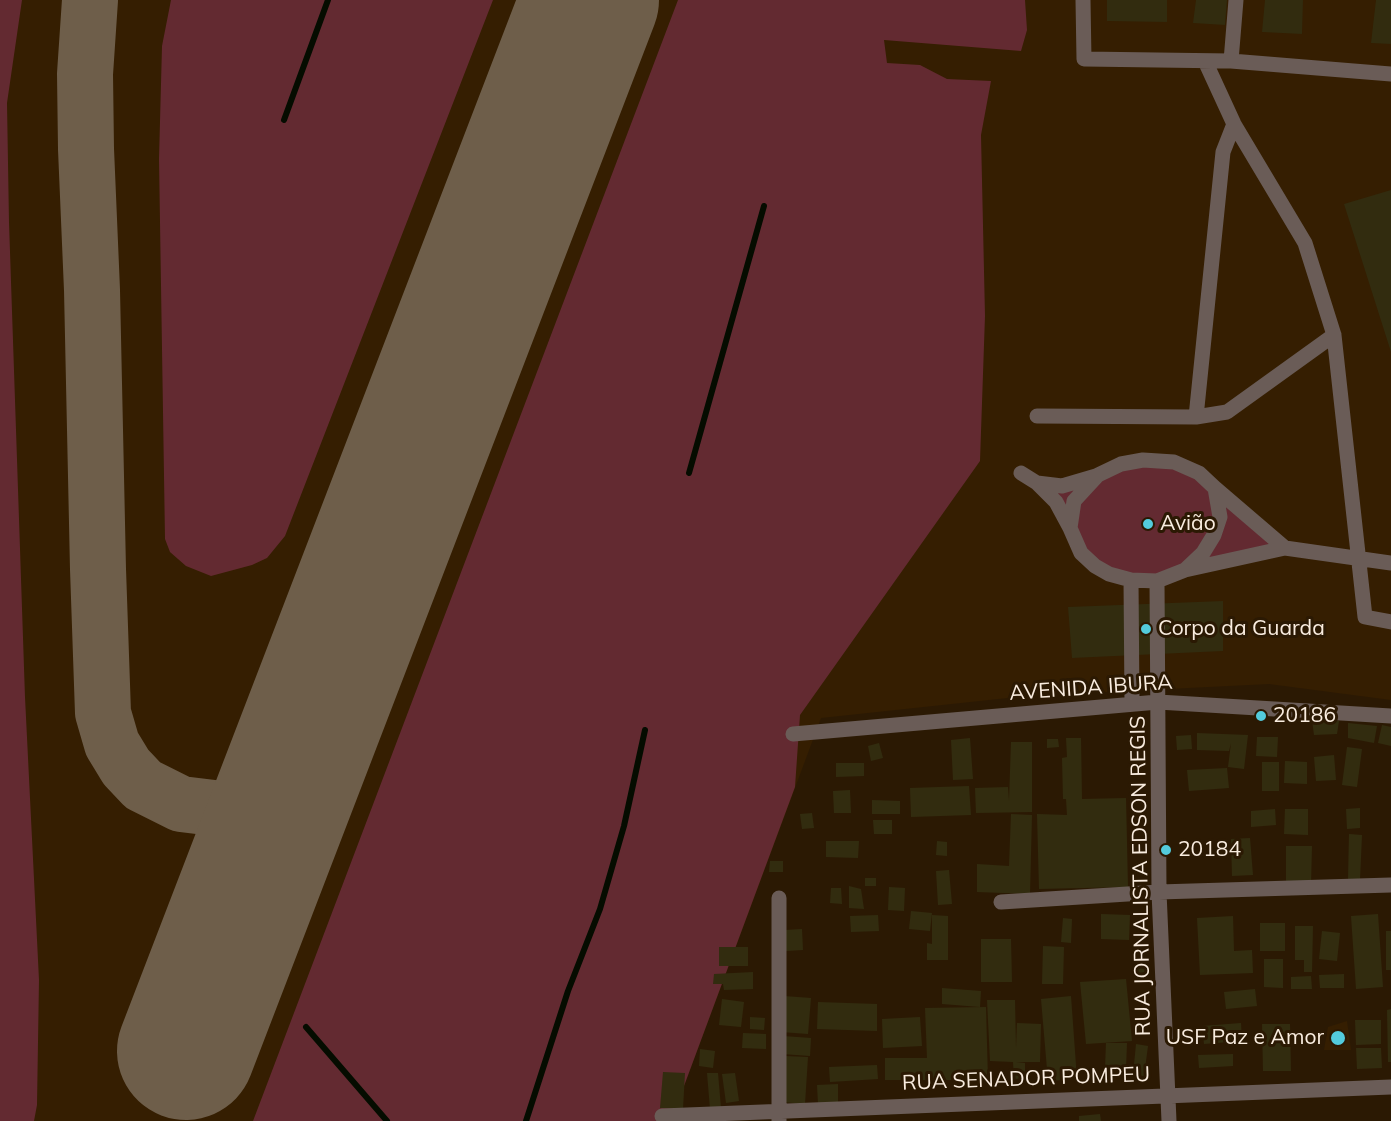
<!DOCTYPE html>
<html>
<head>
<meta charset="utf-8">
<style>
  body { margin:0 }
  canvas { display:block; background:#2b1903 }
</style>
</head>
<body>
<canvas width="1391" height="1121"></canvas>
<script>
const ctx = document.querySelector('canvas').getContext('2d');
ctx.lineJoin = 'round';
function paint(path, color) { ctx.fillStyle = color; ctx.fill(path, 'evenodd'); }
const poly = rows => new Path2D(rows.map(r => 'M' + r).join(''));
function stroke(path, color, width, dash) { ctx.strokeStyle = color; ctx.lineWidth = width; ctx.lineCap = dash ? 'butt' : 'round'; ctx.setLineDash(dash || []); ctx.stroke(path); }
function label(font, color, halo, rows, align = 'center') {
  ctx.font = font + ' Mulish,sans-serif'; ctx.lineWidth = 6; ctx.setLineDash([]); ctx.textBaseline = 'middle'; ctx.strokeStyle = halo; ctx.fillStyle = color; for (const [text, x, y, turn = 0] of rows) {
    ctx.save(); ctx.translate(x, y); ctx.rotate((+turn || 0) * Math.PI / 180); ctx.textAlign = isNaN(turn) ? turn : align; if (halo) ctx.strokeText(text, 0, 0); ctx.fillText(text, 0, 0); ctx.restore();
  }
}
paint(poly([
  [0,0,1391,0,1391,700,1269,684,1026,696,821,718,671,1121,0,1121],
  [1347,1021,1351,1050,1324,1050,1328,1027]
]), '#351e01');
paint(poly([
  [0,0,22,0,7,103,9,222,25,697,39,980,37,1105,34,1121,0,1121],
  [171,0,493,0,285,536,267,558,252,565,211,576,186,566,170,552,165,539,159,159,162,46],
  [678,0,1025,0,1027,30,1021,51,884,40,887,63,920,65,947,79,991,81,981,135,985,316,980,461,800,715,795,787,671,1121,253,1121],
  [1174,462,1285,548,1157,581,1095,566,1037,483]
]), '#632a31');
stroke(poly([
  [284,120,328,0],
  [689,473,764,206],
  [306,1027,387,1121],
  [526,1121,568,991,600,909,624,826,645,730]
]), '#050c00', 6);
stroke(poly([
  [90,0,85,74,86,149,92,290,98,569,103,713,112,744,126,767,143,785,181,804,222,809,266,791,287,769,308,733]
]), '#6e5e4a', 56);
stroke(poly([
  [186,1051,590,0]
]), '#6e5e4a', 138);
paint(poly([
  [1107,0,1167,0,1167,22,1107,21],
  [1196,0,1227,0,1225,25,1193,23],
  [1265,0,1303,0,1302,34,1262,32],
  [1376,0,1391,0,1391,44,1371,43],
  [1391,190,1391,352,1344,204],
  [1223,601,1223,651,1072,658,1068,607],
  [1312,720,1339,721,1337,734,1314,735],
  [1348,723,1377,726,1374,743,1348,738],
  [1382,725,1391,727,1391,746,1378,743],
  [1197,733,1248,735,1244,769,1228,767,1231,743,1229,751,1197,750],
  [1191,735,1192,749,1177,750,1176,736],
  [1257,737,1278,737,1277,757,1256,756],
  [970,738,973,779,953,780,951,740],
  [1066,738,1081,738,1082,799,1126,798,1128,887,1039,889,1037,814,1067,815,1066,799,1063,799,1062,758,1067,757],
  [1047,739,1058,739,1059,747,1047,748],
  [1011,742,1032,742,1032,812,976,813,975,788,1008,787,1009,801],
  [879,743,883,758,871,761,868,746],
  [1347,747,1362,749,1357,787,1342,785],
  [1334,755,1336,780,1316,781,1314,757],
  [1285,761,1307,762,1307,784,1284,783],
  [1262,762,1279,762,1279,791,1262,791],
  [836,763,864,763,864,776,836,777],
  [1227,768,1229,788,1189,791,1187,770],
  [969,786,971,815,911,817,910,788],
  [850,790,851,813,834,813,833,791],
  [872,800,900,801,900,814,872,814],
  [1360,808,1360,828,1347,829,1346,809],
  [1275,809,1276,825,1251,827,1251,811],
  [1285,809,1308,809,1308,835,1284,834],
  [812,813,814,828,802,829,800,814],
  [1011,814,1032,815,1030,894,977,892,977,864,1009,866],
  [873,820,892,820,892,834,874,834],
  [1349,834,1362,835,1360,880,1348,879],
  [1250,838,1253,875,1232,876,1231,839],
  [826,841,859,841,858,858,826,857],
  [937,841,947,842,947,856,936,855],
  [1286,846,1312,846,1311,885,1286,884],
  [770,861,783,861,783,872,769,872],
  [949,870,952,904,938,905,936,871],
  [865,878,876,878,876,886,865,886],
  [849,886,861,889,864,909,849,908],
  [889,887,905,888,904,911,888,910],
  [831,888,841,888,842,904,830,903],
  [911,911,932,913,930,931,909,929],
  [1101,914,1130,915,1129,940,1101,939],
  [1378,914,1383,987,1356,989,1351,916],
  [878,915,879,931,851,932,850,916],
  [932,915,948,916,948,960,927,960,927,943,932,944],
  [1233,916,1234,951,1252,950,1253,973,1200,975,1197,918],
  [1063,918,1072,919,1071,943,1061,942],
  [1260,923,1285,923,1285,951,1260,951],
  [1295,926,1313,926,1312,972,1304,972,1304,960,1295,960],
  [802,929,803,950,786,951,785,930],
  [1322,931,1340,933,1337,961,1319,959],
  [1386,931,1391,931,1391,970,1386,970],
  [981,939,1011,939,1012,982,981,982],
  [1043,946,1064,947,1063,984,1042,984],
  [719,947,748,947,748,966,719,966],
  [1143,951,1148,979,1136,981,1132,953],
  [1264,959,1283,959,1283,988,1264,987],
  [753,972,753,989,724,990,723,984,713,984,714,974],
  [1344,974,1344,988,1320,988,1319,975],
  [1311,976,1312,989,1291,989,1291,977],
  [1126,979,1132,1041,1086,1044,1080,982],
  [942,988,981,991,980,1007,942,1004],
  [1255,989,1257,1006,1226,1009,1224,992],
  [784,996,811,998,808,1034,781,1032],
  [1071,996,1077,1079,1048,1081,1041,999],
  [722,999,744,1002,741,1027,719,1025],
  [987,1000,1015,1000,1016,1048,1017,1023,1041,1024,1040,1062,1016,1062,1025,1063,1025,1078,1014,1079,1013,1062,990,1061],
  [818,1002,877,1004,877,1031,817,1029],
  [986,1007,988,1080,885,1080,885,1058,927,1058,925,1008],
  [1391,1009,1391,1062,1388,1062,1387,1010],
  [750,1017,765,1018,764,1030,750,1029],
  [920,1017,922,1046,883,1048,882,1019],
  [1355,1020,1381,1020,1381,1044,1356,1045],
  [1241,1023,1242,1041,1204,1044,1202,1026],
  [1262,1024,1290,1024,1291,1071,1263,1071],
  [743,1033,766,1034,766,1049,742,1048],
  [783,1036,811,1038,810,1056,782,1054],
  [1106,1043,1127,1043,1126,1068,1105,1068],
  [1136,1044,1148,1046,1144,1076,1133,1075],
  [1356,1048,1381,1048,1382,1068,1357,1069],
  [700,1049,715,1051,713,1068,699,1066],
  [1233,1054,1233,1066,1199,1068,1198,1055],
  [785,1056,808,1057,805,1104,782,1102],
  [877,1065,878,1079,830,1082,829,1067],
  [663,1072,685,1073,683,1109,660,1108],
  [707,1073,718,1073,721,1108,710,1109],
  [735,1073,739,1101,726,1103,722,1074],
  [838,1084,838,1104,818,1104,817,1085],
  [1100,1114,1101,1121,1079,1121,1079,1116]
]), '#322c0f');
stroke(poly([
  [1083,0,1084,59,1231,61,1391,74],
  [1205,61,1234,124,1305,243,1334,335,1365,617,1391,622],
  [1231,61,1236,0],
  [1037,416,1196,417,1227,412,1334,335],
  [1196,417,1223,152,1234,124],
  [1143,460,1174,462,1199,473,1215,488,1220,517,1214,535,1203,553,1185,570,1157,581,1131,580,1109,574,1095,566,1081,553,1070,528,1074,501,1098,475,1121,464,1143,460],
  [1021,473,1037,483],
  [1070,528,1056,502,1037,483,1062,486,1096,476],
  [1285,548,1391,563],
  [1185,570,1285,548,1215,488],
  [1131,580,1132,704],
  [1157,581,1159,892,1169,1121],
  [793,734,1158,702,1391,716],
  [779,898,779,1121],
  [1001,902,1159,892,1391,885],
  [662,1116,1391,1087]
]), '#6a5c57', 15);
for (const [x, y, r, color] of [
  [1148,524,6,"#53cbdc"],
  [1146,629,6,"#53cbdc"],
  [1261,716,6,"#53cbdc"],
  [1166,850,6,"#53cbdc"],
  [1338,1038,8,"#53cbdc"]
]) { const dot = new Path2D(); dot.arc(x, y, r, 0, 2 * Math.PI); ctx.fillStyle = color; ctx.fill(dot); stroke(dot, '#2b1903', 2); }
label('21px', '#f9ecdf', '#2b1903', [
  ["Avião",1160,524],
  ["Corpo da Guarda",1158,629],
  ["20186",1273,716],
  ["20184",1178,850],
  ["USF Paz e Amor",1324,1038,"right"]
], 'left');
label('21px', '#f9ecdf', '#2b1903', [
  ["AVENIDA IBURA",1091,688,-4],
  ["RUA JORNALISTA EDSON REGIS",1141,876,-91],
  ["RUA SENADOR POMPEU",1026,1079,-2]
]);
</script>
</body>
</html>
